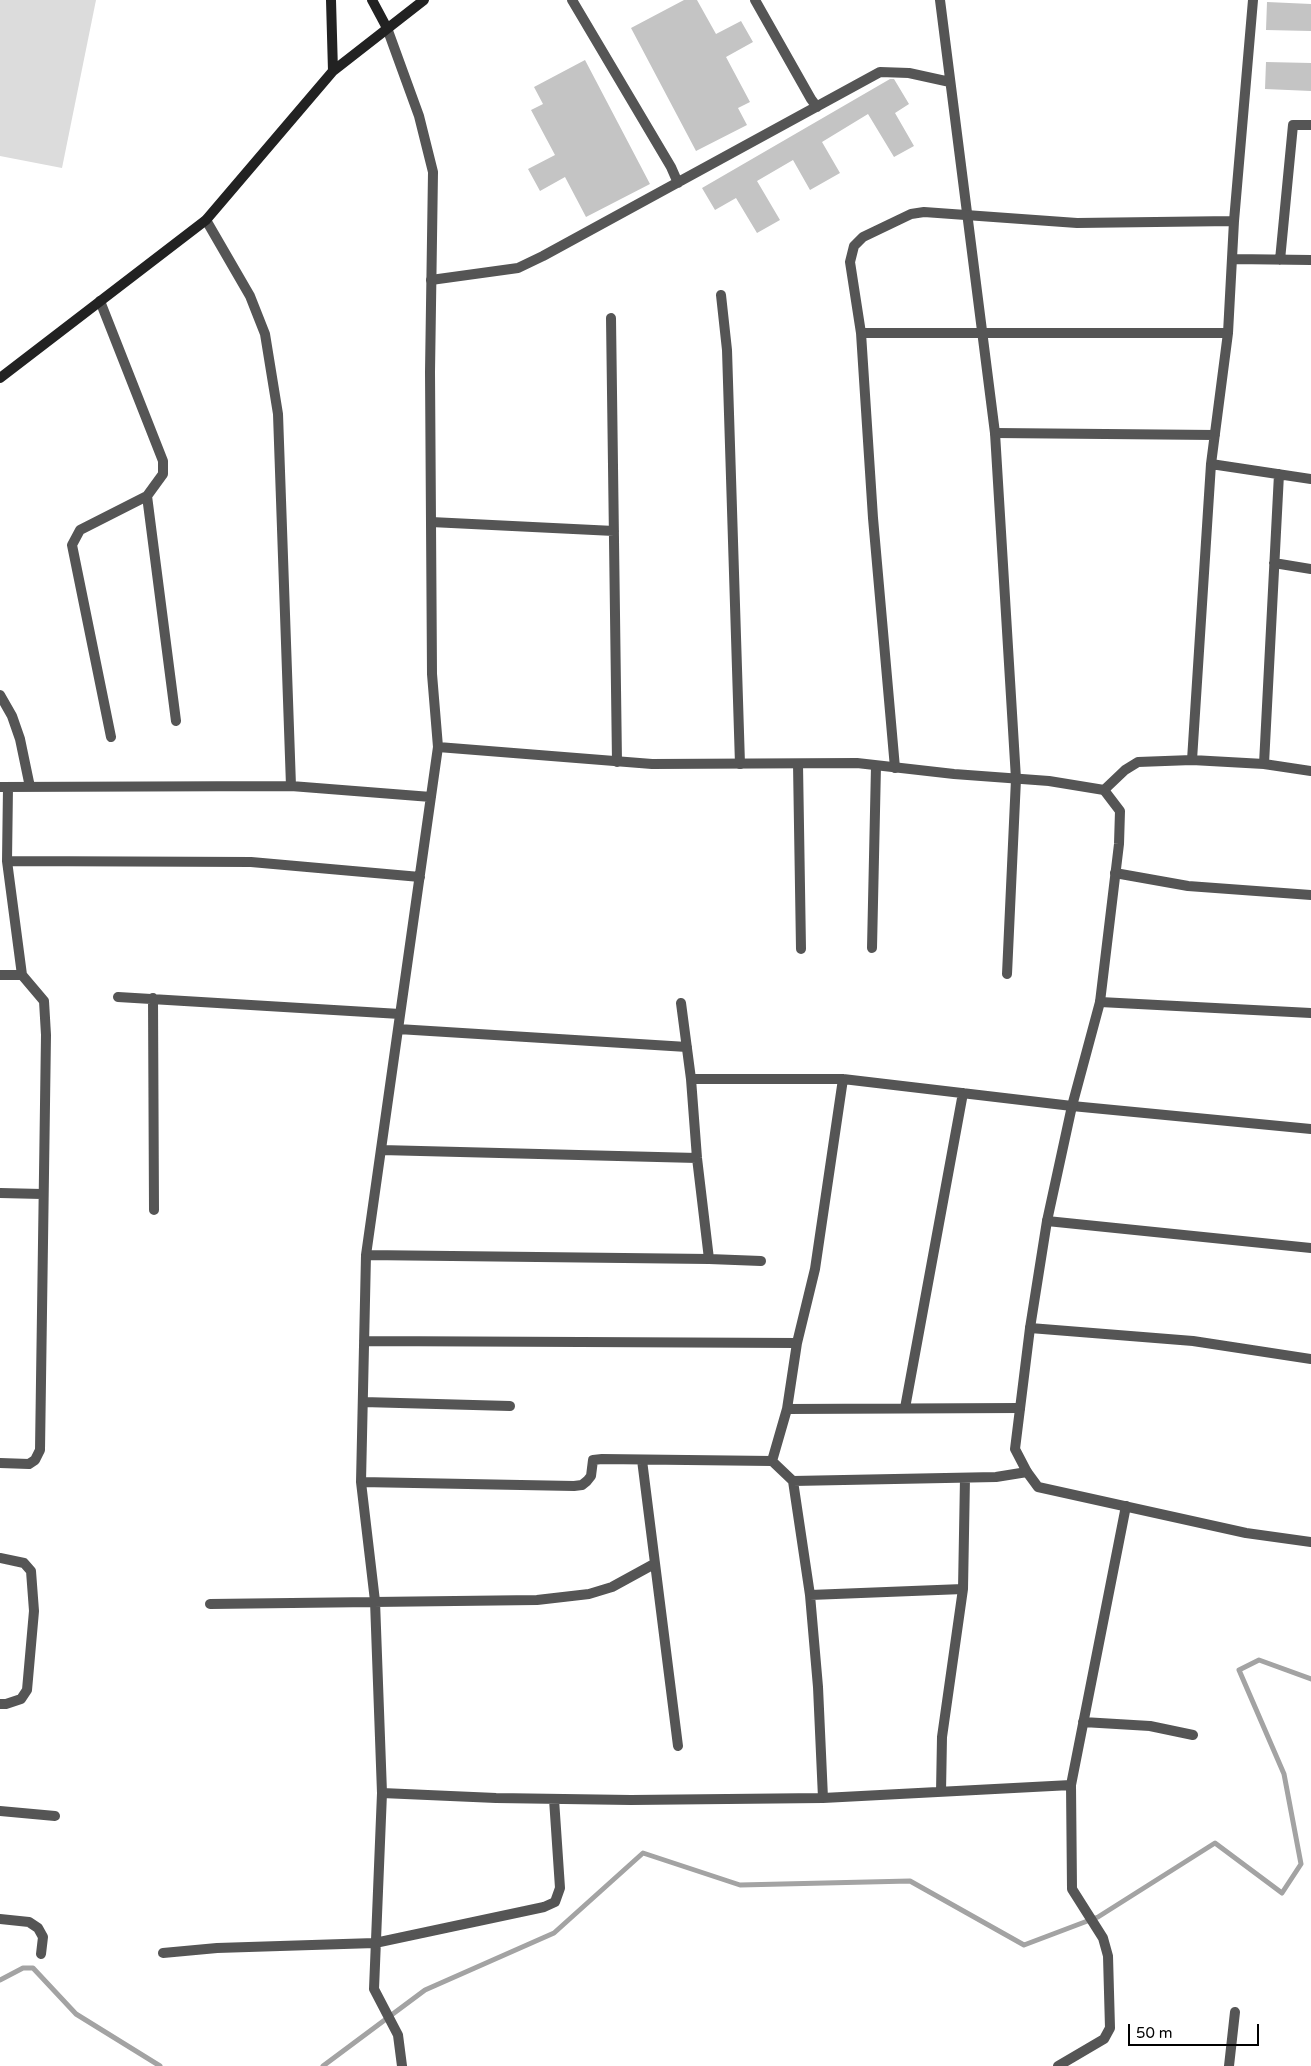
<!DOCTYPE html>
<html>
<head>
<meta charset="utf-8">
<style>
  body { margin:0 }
  #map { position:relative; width:1311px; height:2066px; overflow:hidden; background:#fff; font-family:"Varela Round",sans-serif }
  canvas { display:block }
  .scale { position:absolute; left:1128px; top:2024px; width:131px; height:22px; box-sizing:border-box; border:2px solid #000; border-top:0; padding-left:6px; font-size:15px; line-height:18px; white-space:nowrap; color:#000; -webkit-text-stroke:4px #fff; paint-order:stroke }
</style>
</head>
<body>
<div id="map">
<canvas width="1311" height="2066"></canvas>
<div class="scale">50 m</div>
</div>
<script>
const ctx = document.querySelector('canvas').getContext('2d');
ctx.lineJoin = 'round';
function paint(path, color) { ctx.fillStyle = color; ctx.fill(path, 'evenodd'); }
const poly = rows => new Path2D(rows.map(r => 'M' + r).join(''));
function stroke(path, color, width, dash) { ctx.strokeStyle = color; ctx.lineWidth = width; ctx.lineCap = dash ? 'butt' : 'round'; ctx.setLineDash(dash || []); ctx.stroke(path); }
paint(poly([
  [0,0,96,0,62,168,0,156]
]), '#dcdcdc');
stroke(poly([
  [0,1980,23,1968,33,1968,76,2014,160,2066],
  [323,2066,425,1990,554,1933,643,1853,740,1885,910,1881,1024,1945,1098,1917,1215,1843,1282,1893,1301,1864,1284,1774,1239,1670,1259,1660,1311,1679]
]), '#a3a3a3', 5);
paint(poly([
  [684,0,697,0,716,34,741,21,753,42,726,57,750,102,738,108,747,125,696,151,631,28],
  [1267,2,1311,4,1311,31,1266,30],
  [585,60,650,184,586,217,565,177,540,191,528,169,555,155,531,110,543,104,534,87],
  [1266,62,1311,63,1311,91,1265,89],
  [890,79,894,79,909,104,895,113,914,146,894,157,868,114,822,142,840,173,810,190,793,160,757,181,780,220,757,233,736,198,715,210,702,188]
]), '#c4c4c4');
stroke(poly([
  [572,0,671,167,678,183],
  [755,0,811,99,817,107],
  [940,0,995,433,1016,779],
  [431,280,518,268,543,256,880,72,909,73,950,82]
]), '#555', 10);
stroke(poly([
  [1253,0,1234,221,1228,333,1211,464,1311,479],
  [206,220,250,296,265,334,278,414,291,786],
  [1232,259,1311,260],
  [1280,260,1293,125,1311,125],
  [721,295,727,350,740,764],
  [100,301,163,461,163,474,147,496,176,721],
  [611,318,617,762],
  [861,333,1228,333],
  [995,433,1215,435],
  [1211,464,1192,760,1264,764,1311,771],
  [431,522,614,531],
  [1274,563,1311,569],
  [0,695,12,716,20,739,30,787],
  [111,737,72,545,80,530,147,496],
  [798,764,801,949],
  [1264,764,1279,474],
  [895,768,873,518,861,333,850,262,854,246,863,237,911,214,924,212,1077,223,1234,221],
  [0,787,291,786,431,797],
  [1104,790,1125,770,1138,762,1192,760],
  [7,861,251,862,420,877],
  [1115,873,1188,886,1311,895],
  [872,948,876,766],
  [1007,974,1016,779],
  [0,975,22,975],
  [118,997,400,1014],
  [153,998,154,1210],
  [1100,1002,1311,1013],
  [681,1003,691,1079,697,1158,709,1259],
  [398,1029,687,1047],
  [691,1079,843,1079,1072,1106,1311,1129],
  [381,1150,697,1158],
  [0,1193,42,1194],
  [1047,1221,1311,1248],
  [366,1255,709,1259,761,1261],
  [1030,1328,1193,1341,1311,1359],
  [364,1341,797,1343],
  [363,1402,510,1406],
  [905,1408,963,1093],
  [787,1409,1020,1408],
  [642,1460,678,1746],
  [772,1461,787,1409,797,1343,815,1269,843,1079],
  [0,1463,29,1464,35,1460,40,1450,46,1035,44,1001,22,975,7,861,8,787],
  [793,1481,810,1595,818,1687,823,1798],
  [361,1482,574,1486,582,1485,587,1481,591,1476,593,1460,602,1459,772,1461,793,1481,996,1477,1027,1472],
  [0,1558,24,1563,31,1571,34,1611,27,1690,21,1699,6,1704,0,1704],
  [810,1595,963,1589],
  [210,1604,537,1600,589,1594,612,1587,654,1564],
  [1083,1722,1150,1726,1193,1735],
  [941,1792,942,1737,963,1589,965,1478],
  [382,1793,496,1798,631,1800,823,1798,1071,1785],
  [0,1811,55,1816],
  [0,1919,29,1922,38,1928,43,1937,41,1954],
  [163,1953,217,1948,375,1943,544,1907,555,1902,560,1888,554,1799],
  [402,2066,398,2035,374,1989,382,1793,375,1601,361,1482,366,1255,438,747],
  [1058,2066,1104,2039,1110,2028,1108,1956,1103,1938,1072,1889,1071,1785,1126,1506],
  [1229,2066,1235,2012]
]), '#555', 10);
stroke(poly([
  [387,28,419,116,433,172,430,372,432,674,438,747,652,764,857,763,954,774,1049,781,1104,790,1120,811,1119,844,1100,1002,1072,1106,1047,1221,1030,1328,1015,1449,1027,1472,1038,1487,1246,1533,1311,1542]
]), '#555', 10);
stroke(poly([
  [331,0,333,71],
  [372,0,387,28],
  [0,378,206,220,333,71,424,0]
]), '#222', 10);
</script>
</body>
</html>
